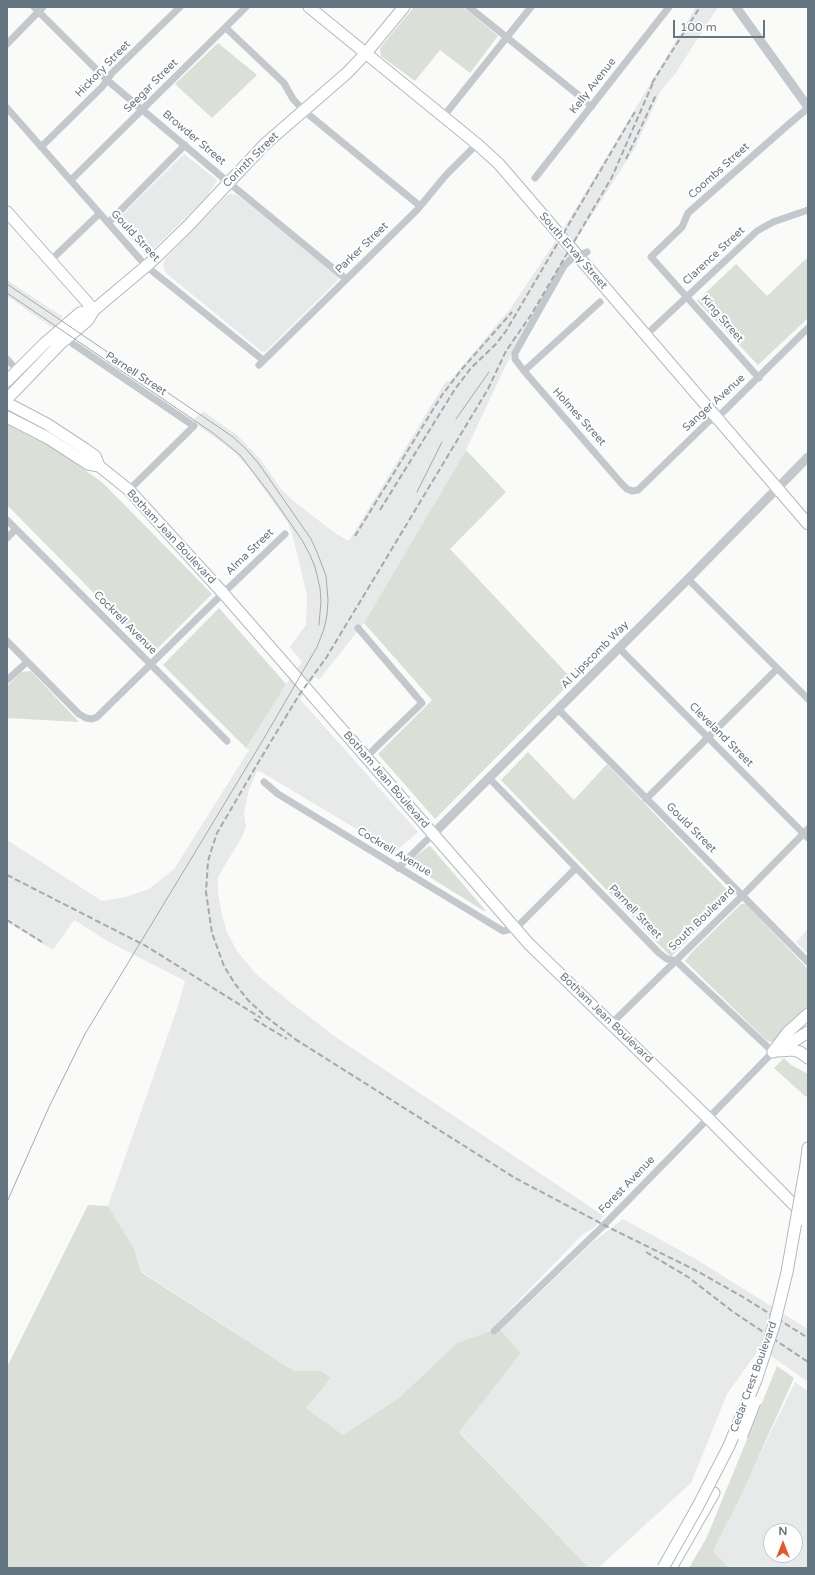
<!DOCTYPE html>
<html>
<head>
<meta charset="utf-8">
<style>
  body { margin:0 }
  #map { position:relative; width:815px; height:1575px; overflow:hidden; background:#fafaf8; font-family:"Varela Round",sans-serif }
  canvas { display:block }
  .frame { position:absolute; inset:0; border:8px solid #657683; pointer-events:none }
  .north { position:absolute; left:763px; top:1523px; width:40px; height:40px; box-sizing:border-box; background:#fff; border:1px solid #c1c8cd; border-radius:50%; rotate:0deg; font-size:11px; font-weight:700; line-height:16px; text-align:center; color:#657683 }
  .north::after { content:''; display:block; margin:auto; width:14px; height:18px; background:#e4572e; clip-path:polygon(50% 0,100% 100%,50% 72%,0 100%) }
  .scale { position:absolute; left:673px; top:20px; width:92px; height:18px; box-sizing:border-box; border:2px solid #657683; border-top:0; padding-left:5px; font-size:12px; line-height:14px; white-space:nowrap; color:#657683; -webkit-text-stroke:3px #fff; paint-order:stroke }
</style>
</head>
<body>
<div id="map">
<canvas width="815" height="1575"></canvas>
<div class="frame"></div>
<div class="north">N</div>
<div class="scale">100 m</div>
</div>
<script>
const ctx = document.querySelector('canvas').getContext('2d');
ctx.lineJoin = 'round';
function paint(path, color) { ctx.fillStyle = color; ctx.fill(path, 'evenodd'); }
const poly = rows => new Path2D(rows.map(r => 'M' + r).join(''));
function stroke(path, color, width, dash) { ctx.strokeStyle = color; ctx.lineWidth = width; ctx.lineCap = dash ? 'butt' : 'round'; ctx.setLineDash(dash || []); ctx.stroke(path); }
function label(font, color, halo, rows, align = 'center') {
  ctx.font = font + ' "Varela Round",sans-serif'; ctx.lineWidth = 4; ctx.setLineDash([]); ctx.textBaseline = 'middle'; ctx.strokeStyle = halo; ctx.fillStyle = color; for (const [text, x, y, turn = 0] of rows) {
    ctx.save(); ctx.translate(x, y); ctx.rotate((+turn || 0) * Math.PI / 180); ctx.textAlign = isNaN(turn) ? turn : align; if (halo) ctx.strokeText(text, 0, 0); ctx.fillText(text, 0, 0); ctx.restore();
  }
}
paint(poly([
  [696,7,718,7,675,74,660,92,636,146,575,242,564,228],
  [184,154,217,180,206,198,147,255,115,222],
  [231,194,237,195,338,277,338,280,265,352,261,351,166,273,163,265,165,259,226,196],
  [555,242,567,255,505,367,466,450,364,623,319,680,315,676,300,699,418,832,395,852,263,773,257,771,249,790,244,813,246,827,242,837,218,877,218,893,222,916,227,932,237,951,255,973,290,1002,337,1038,604,1216,594,1228,583,1234,488,1332,457,1343,400,1397,343,1435,306,1408,331,1378,321,1371,294,1371,141,1271,134,1248,108,1206,177,1009,185,981,109,942,74,920,53,950,7,922,7,840,102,901,126,897,149,889,174,869,249,750,246,748,280,693,302,662,290,647,306,625,307,595,292,533,288,523,248,467,232,450,192,421,203,411,238,436,260,459,281,489,291,499,336,534,349,541,446,381,449,382,510,309],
  [7,280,63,317,54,329,7,296],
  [808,929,808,954,796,942],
  [623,1219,694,1258,808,1329,808,1382,760,1348,727,1394,691,1483,598,1568,589,1568,459,1431,521,1353,499,1328,524,1308,593,1242],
  [795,1382,808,1391,808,1568,729,1568,713,1551],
  [771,1531,795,1531,795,1555,771,1555]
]), '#e8e9e9');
paint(poly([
  [414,7,463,7,498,36,470,73,440,50,415,81,381,56,380,48],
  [218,43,257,75,212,118,175,84],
  [808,257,808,318,758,365,697,301,736,264,767,296],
  [7,422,54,448,103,483,212,594,153,653,7,505],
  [466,450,506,492,450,549,573,680,435,819,378,754,432,700,364,623],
  [219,608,286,684,246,748,163,665],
  [31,671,79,722,7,718,7,686,21,672],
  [528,752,574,800,607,764,732,895,671,957,501,780],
  [429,846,431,847,486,911,484,911,412,866,411,862,413,858],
  [741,904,746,904,808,969,808,1009,775,1041,770,1042,766,1040,685,961,692,952],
  [784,1058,791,1065,808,1074,808,1095,806,1097,774,1068],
  [88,1205,108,1206,134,1248,141,1272,294,1371,321,1371,331,1378,306,1408,343,1435,400,1397,457,1343,499,1328,521,1353,459,1432,589,1568,7,1568,7,1367],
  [777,1366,794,1378,742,1493,713,1551,729,1568,689,1568,707,1537]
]), '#dadfd7');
const secondary = poly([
  [309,7,477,144,499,164,808,524],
  [7,212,94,310],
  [7,381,44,344,80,313,94,310],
  [7,399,61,343,88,320,94,310,151,262,188,226,265,144,347,73,366,53,404,7],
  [7,403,47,424,85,449,95,456,99,466,129,490,223,593,529,944,708,1118,804,1215],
  [7,417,48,438,88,464,99,466],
  [779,1051,793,1050,800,1052,808,1058],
  [773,1052,788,1032,808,1014],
  [773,1052,783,1048,808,1032],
  [806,1165,808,1148],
  [671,1568,714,1493]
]);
stroke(secondary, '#b3babf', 13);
stroke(poly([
  [34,7,107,80,228,182,346,279],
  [469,7,592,106],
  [226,28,284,83,293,99,303,110,420,206],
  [7,44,43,7],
  [7,108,146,266,263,360],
  [443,117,531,7],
  [41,147,102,87,112,73,180,7],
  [535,178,669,7],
  [71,180,246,7],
  [108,223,185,145],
  [570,260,564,266,515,353,515,359,524,371,621,483,627,489,632,491,638,490,709,421,717,418,808,328],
  [50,261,99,214],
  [646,335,757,231,773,222,808,210],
  [66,339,194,426,129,490],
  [7,359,17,370],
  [259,365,417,210,446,175,477,144],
  [524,371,600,302],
  [759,378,651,257,682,227,688,213,789,124,808,108],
  [7,520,227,741],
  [7,538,16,529],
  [688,579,808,699],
  [358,628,422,703,366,757],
  [7,641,79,714,86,718,92,719,97,717,215,601,285,534],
  [619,648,808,838],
  [7,680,27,662],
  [558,709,808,962],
  [489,778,659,953,667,959,676,961,773,1052,601,1228,494,1331],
  [264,782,278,794,503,931,516,928,576,868],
  [646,799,777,669],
  [398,868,433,834],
  [611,1024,743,895,808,829]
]), '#c3c8cc', 7);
stroke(poly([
  [736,7,808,107],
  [433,834,688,579,808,457]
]), '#c3c8cc', 9);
stroke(secondary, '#fff', 11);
stroke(poly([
  [7,284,217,426,233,437,246,449,259,464,311,539,317,552,326,576,328,600,327,615,324,629,317,647,263,740,85,1034,49,1107,7,1202],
  [7,293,213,433,240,455,270,494,302,540,310,555,315,567,320,588,321,601,319,625],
  [456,419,489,372],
  [417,492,442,442]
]), '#a2aab0', 1);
stroke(poly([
  [652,83,700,7],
  [626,159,656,95],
  [380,510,455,389,471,368,496,344,506,331,636,110],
  [355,536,442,395,462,369,512,312],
  [7,875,146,946,261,1018],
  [7,920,42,942],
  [254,1019,287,1039],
  [295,1039,515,1178,604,1225,695,1270,743,1297,808,1338],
  [299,1042,265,1016,248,1000,235,984,224,966,212,933,206,892,208,861,212,848,217,833,258,763,299,695,326,658,381,567,488,389,506,351,531,315,612,177,655,78],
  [646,1252,688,1277,732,1311,808,1362]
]), '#a2aab0', 2, [6, 3]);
const secondaryBridge = poly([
  [804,1220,808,1198],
  [742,1435,755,1402],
  [663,1568,697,1508,729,1446,756,1380,774,1325,787,1272,806,1165]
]);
stroke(secondaryBridge, '#b3babf', 13, []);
stroke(poly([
  [570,260,587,252]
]), '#c3c8cc', 7);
stroke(secondaryBridge, '#fff', 11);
label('11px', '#657683', '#fff', [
  ["Hickory Street",103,69,-46],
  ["Seegar Street",151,86,-45],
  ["Kelly Avenue",593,86,-52],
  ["Browder Street",194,138,40],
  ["Corinth Street",251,160,-45],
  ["Coombs Street",719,171,-42],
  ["Gould Street",135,236,47],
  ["Parker Street",362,248,-44],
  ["South Ervay Street",573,251,49],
  ["Clarence Street",714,256,-43],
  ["King Street",722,319,49],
  ["Parnell Street",136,374,33],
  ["Sanger Avenue",714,403,-42],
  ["Holmes Street",579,417,48],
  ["Botham Jean Boulevard",171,537,47],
  ["Alma Street",250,552,-44],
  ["Cockrell Avenue",125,623,45],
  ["Al Lipscomb Way",595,655,-45],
  ["Cleveland Street",721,735,45],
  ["Botham Jean Boulevard",386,780,49],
  ["Gould Street",691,828,45],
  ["Cockrell Avenue",394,852,31],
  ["Parnell Street",635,912,46],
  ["South Boulevard",702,919,-44],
  ["Botham Jean Boulevard",606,1018,44],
  ["Forest Avenue",627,1185,-46],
  ["Cedar Crest Boulevard",754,1377,-70]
]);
</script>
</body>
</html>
